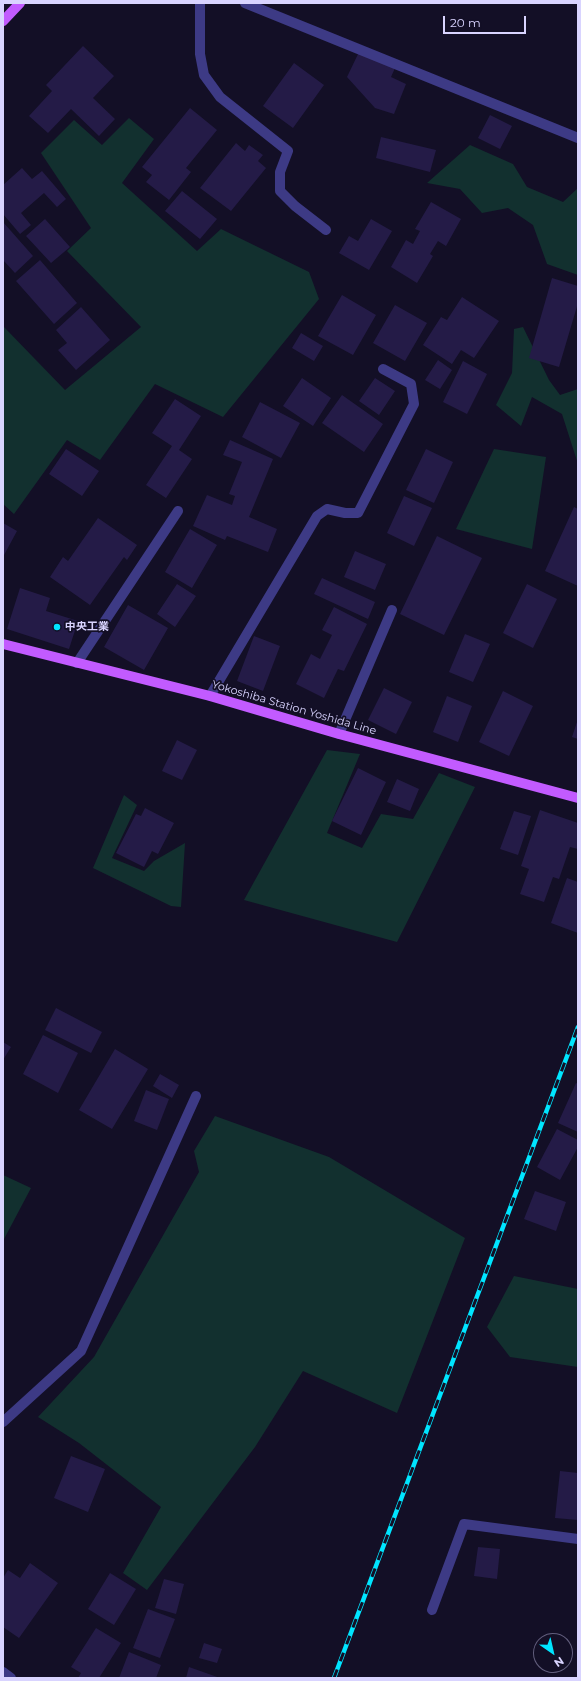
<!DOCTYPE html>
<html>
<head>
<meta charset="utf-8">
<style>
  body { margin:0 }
  #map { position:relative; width:581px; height:1681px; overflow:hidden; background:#130f26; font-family:Montserrat,sans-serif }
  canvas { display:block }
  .frame { position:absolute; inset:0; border:4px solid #d9d4ff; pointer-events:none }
  .north { position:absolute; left:533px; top:1633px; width:40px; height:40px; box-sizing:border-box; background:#130f26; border:1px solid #625e7d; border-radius:50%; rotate:146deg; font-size:11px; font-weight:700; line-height:16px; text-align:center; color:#d9d4ff }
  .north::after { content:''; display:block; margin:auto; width:14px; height:18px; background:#00e5ff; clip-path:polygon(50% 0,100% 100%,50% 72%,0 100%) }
  .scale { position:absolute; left:443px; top:16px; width:83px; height:18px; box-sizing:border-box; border:2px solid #d9d4ff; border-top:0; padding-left:5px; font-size:12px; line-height:14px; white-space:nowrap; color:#d9d4ff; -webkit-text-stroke:3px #130f26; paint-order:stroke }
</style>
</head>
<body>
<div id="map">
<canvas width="581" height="1681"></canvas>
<div class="frame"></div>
<div class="north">N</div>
<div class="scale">20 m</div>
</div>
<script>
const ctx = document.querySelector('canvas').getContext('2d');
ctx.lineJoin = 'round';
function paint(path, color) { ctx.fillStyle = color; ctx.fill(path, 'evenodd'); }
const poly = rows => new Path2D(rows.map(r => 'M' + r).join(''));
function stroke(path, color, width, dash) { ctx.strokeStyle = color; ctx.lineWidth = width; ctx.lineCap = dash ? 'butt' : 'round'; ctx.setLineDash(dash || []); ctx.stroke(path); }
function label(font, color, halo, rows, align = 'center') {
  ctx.font = font + ' Montserrat,"Noto Sans JP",sans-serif'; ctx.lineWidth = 3.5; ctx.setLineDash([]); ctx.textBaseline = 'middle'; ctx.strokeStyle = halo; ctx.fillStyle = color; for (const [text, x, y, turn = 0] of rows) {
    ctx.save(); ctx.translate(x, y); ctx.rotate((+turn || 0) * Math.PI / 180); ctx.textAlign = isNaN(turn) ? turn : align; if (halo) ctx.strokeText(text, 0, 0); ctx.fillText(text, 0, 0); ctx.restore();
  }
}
paint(poly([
  [129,118,154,139,122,183,197,251,221,229,309,272,319,299,223,417,155,384,100,460,67,440,14,514,3,504,3,326,65,390,141,327,67,251,91,228,41,153,74,120,102,145],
  [470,145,513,164,527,187,563,202,578,188,578,275,547,264,533,225,508,208,482,213,460,189,427,183],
  [523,327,549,380,560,395,578,389,578,464,562,414,532,397,521,426,496,405,512,373,514,329],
  [494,449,546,457,532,549,456,529],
  [327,750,360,754,327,833,362,848,381,814,413,819,439,773,475,787,397,942,244,900],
  [124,795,137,805,112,858,144,871,154,861,185,843,181,907,171,906,93,868],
  [215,1116,329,1157,465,1238,397,1413,303,1371,255,1447,147,1590,123,1573,161,1507,79,1443,38,1417,94,1357,199,1172,194,1151],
  [3,1175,31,1188,3,1241],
  [514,1276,578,1289,578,1367,510,1357,487,1327]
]), '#12302f');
paint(poly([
  [83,46,114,76,93,98,115,119,99,136,71,109,48,133,29,116,52,91,46,85],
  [359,52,395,68,391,77,406,84,394,114,375,108,347,77],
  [294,63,324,85,293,128,263,106],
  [190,108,217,130,186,168,191,172,169,200,146,182,152,175,142,167],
  [490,115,512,126,500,149,478,138],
  [381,137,436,150,430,172,376,158],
  [236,143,245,151,249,145,263,155,258,161,266,168,231,211,200,188],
  [22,168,32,179,42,171,66,199,57,207,44,193,21,213,31,225,20,234,3,214,3,185],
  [182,191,217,219,200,239,165,211],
  [431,202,461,219,446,246,438,241,430,254,433,256,417,283,391,267,406,240,413,244,420,231,415,229],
  [45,219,70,247,51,263,26,236],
  [371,219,392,231,369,270,339,253,349,236,358,241],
  [3,222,33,256,15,273,3,260],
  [40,260,77,303,54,324,16,281],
  [552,278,578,286,578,303,559,367,529,358],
  [342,295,376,315,353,355,318,336],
  [462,297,499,321,474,358,461,350,452,364,423,345,441,317,447,320],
  [395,305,427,323,405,361,373,343],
  [81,307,110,340,76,370,58,350,67,343,56,330],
  [301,333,323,346,314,361,292,348],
  [438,360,452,370,440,389,425,380],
  [463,361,487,374,467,414,443,402],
  [302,378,331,398,313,426,283,406],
  [375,378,395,391,379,415,359,401],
  [342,395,383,424,364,452,322,423],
  [175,399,201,416,179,450,192,459,166,498,146,485,172,446,152,433],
  [260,402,300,423,281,458,242,437],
  [230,440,273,459,249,517,277,529,268,552,227,536,225,540,193,526,207,495,232,505,235,496,229,494,242,462,223,455],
  [66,449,99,471,82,496,49,474],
  [426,449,453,462,434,503,406,490],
  [404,496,432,508,414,546,387,533],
  [574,507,578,509,578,586,545,571],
  [98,518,137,545,127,560,124,557,90,605,50,577,63,557,68,561],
  [3,523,17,531,3,557],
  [190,529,217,545,192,588,165,572],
  [437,536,482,558,444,635,400,614],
  [355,551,386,564,375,590,344,577],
  [322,578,375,602,368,619,314,594],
  [177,584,196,596,175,627,157,614],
  [527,584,557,599,533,648,503,633],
  [20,588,50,598,46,611,78,621,69,649,7,629],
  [128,605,168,628,144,670,104,647],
  [334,607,367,624,344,671,338,669,324,698,296,684,311,654,320,659,332,635,322,630],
  [465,634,490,644,473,682,449,672],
  [254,636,280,646,263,691,237,681],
  [384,688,412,702,396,734,368,720],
  [503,691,533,706,509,756,479,742],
  [447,696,472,706,458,742,433,732],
  [578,719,578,739,572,737],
  [177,740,197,750,182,780,162,771],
  [358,768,386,782,361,835,332,821],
  [397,779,419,789,410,811,387,802],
  [145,808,174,823,158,854,152,851,144,867,116,853,136,814,141,816],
  [540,810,578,823,578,849,570,847,559,879,553,877,544,902,520,894,529,869,521,866],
  [514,811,531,816,518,855,500,849],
  [567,878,578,882,578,933,551,923],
  [56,1008,102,1032,91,1053,45,1030],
  [43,1035,78,1053,58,1093,23,1074],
  [3,1042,11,1047,3,1060],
  [115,1049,148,1069,112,1129,79,1110],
  [160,1074,179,1085,172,1098,153,1086],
  [576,1083,578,1084,578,1132,558,1123],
  [146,1090,169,1099,157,1130,134,1121],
  [557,1129,578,1140,578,1147,560,1180,537,1167],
  [535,1191,566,1202,556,1231,524,1219],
  [71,1456,105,1469,88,1512,54,1498],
  [560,1471,578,1473,578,1520,555,1518],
  [478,1547,500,1549,497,1579,474,1576],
  [30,1563,58,1583,19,1638,3,1627,3,1578,8,1570,20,1578],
  [110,1573,136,1589,114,1625,88,1609],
  [164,1579,184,1584,176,1614,155,1608],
  [148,1609,175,1619,160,1658,133,1648],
  [96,1628,121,1643,99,1678,78,1678,81,1673,71,1667],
  [204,1643,222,1649,217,1663,199,1658],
  [129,1652,161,1665,156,1678,119,1678],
  [189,1667,220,1678,186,1678]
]), '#241b47');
stroke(poly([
  [200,3,200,54,204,75,220,97,288,151,280,172,280,191,295,206,326,230],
  [245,3,578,138],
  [77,663,178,511],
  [210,696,317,516,327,509,345,513,358,513,414,404,411,384,383,369],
  [339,734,392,610],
  [3,1422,81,1351,196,1096],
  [432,1610,464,1524,578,1539],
  [3,1672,11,1678]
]), '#3d3a85', 10);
stroke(poly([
  [3,21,20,3],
  [3,644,210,696,339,734,578,798]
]), '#c25bff', 10);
const rail = poly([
  [334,1678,578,1027]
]);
stroke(rail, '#00e5ff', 4.5);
stroke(rail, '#130f26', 3, [9]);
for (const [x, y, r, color] of [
  [57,627,4,"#00e5ff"]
]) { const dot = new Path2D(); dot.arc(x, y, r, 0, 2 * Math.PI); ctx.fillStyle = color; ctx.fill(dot); stroke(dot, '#130f26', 1.5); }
label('bold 11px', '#d9d4ff', '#130f26', [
  ["中央工業",65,627]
], 'left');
label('11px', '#d9d4ff', '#130f26', [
  ["Yokoshiba Station Yoshida Line",294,708,16]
]);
</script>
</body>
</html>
